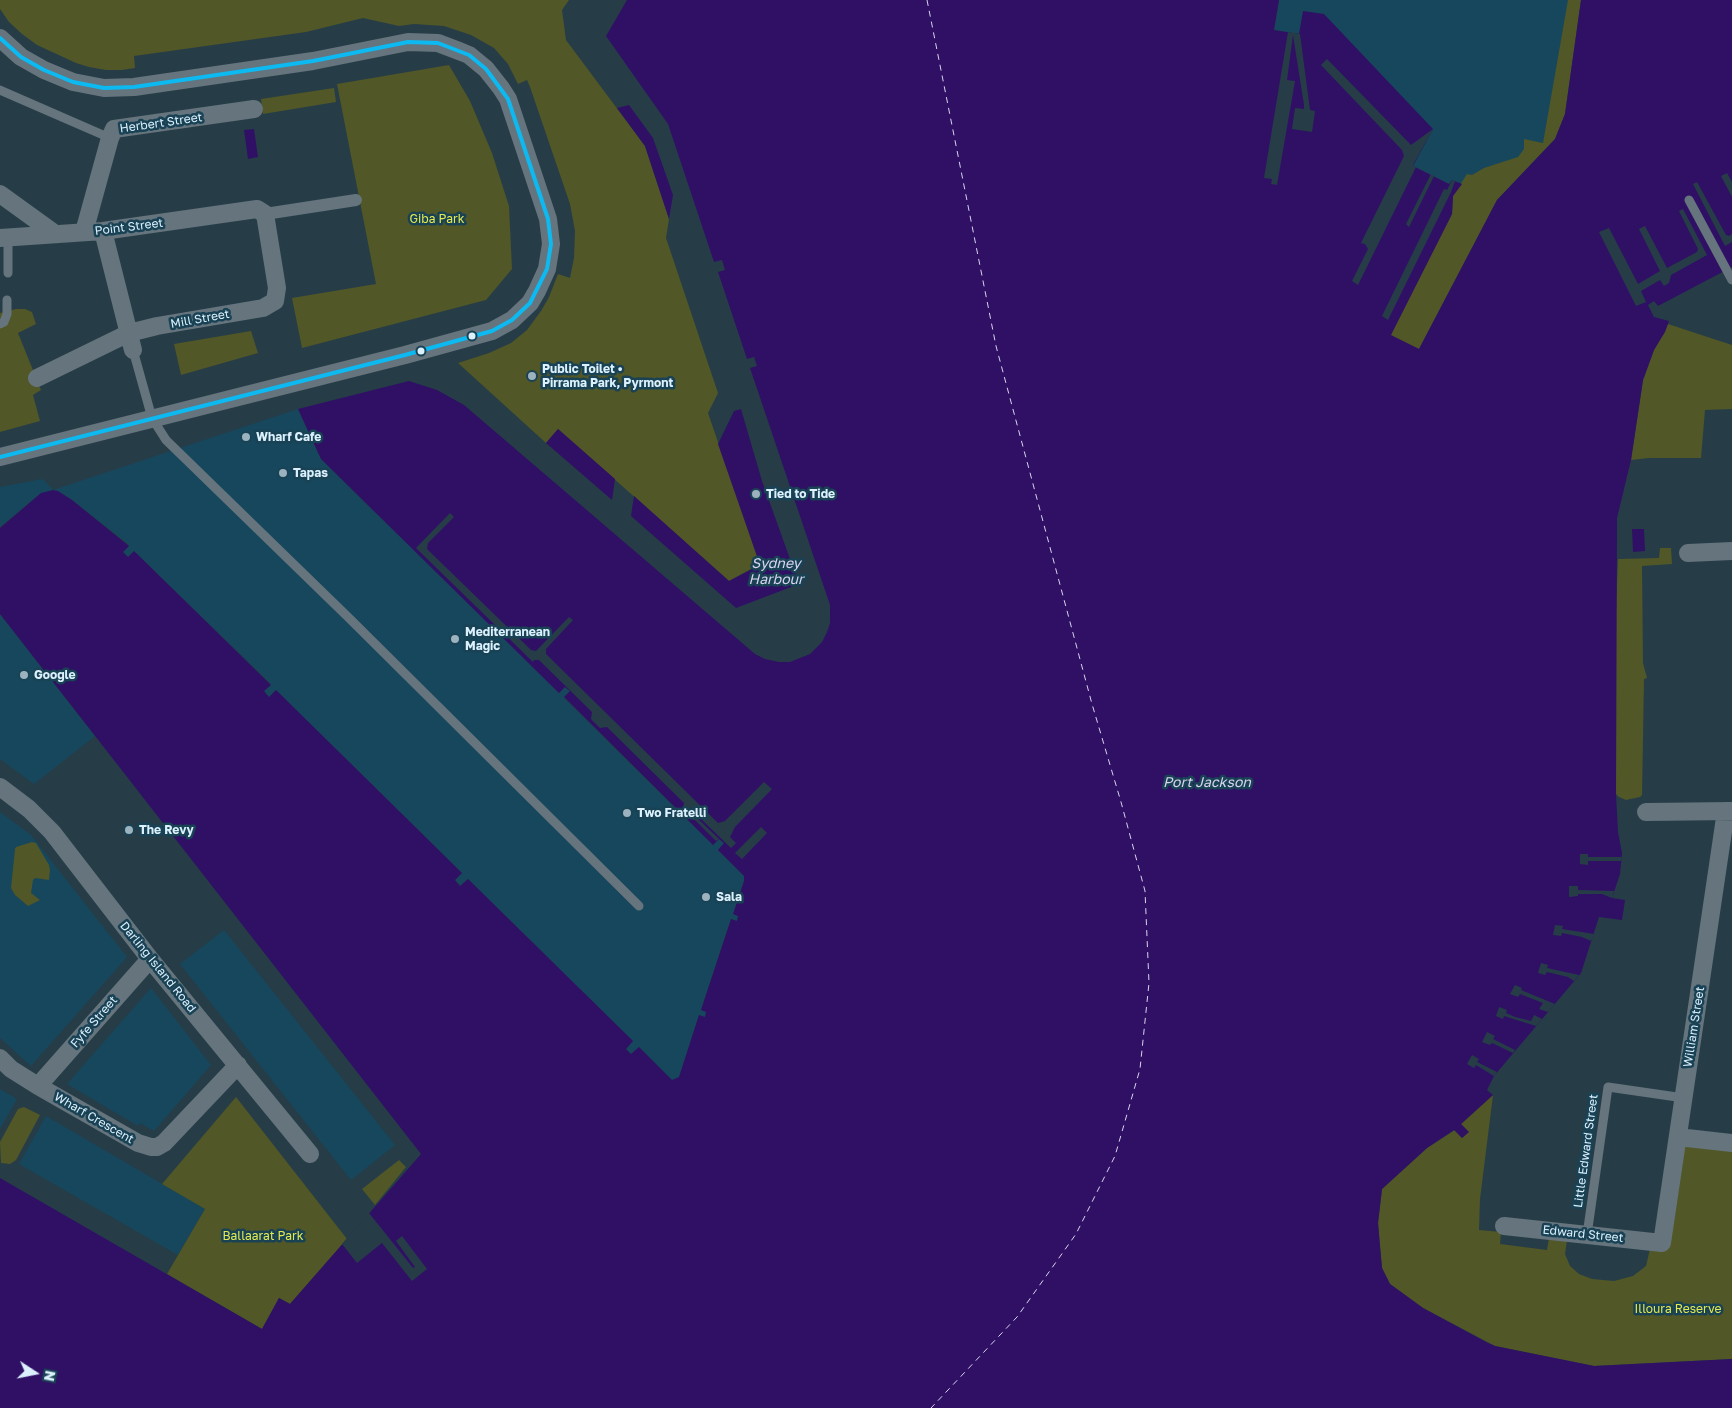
<!DOCTYPE html>
<html>
<head>
<meta charset="utf-8">
<style>
  body { margin:0 }
  #map { position:relative; width:1732px; height:1408px; overflow:hidden; background:#263d48; font-family:"Golos Text",sans-serif }
  canvas { display:block }
  .north { position:absolute; left:10px; top:1348px; width:50px; height:50px; -webkit-text-stroke:4px #194255; paint-order:stroke; rotate:101deg; font-size:14px; font-weight:700; line-height:20px; text-align:center; color:#dcf1fe }
  .north::after { content:''; display:block; margin:auto; width:18px; height:22px; background:#dcf1fe; clip-path:polygon(50% 0,100% 100%,50% 72%,0 100%) }
</style>
</head>
<body>
<div id="map">
<canvas width="1732" height="1408"></canvas>
<div class="north">N</div>
</div>
<script>
const ctx = document.querySelector('canvas').getContext('2d');
ctx.lineJoin = 'round';
function paint(path, color) { ctx.fillStyle = color; ctx.fill(path, 'evenodd'); }
const poly = rows => new Path2D(rows.map(r => 'M' + r).join(''));
function stroke(path, color, width, dash) { ctx.strokeStyle = color; ctx.lineWidth = width; ctx.lineCap = dash ? 'butt' : 'round'; ctx.setLineDash(dash || []); ctx.stroke(path); }
function label(font, color, halo, rows, align = 'center') {
  ctx.font = font + ' "Golos Text",sans-serif'; ctx.lineWidth = 5; ctx.setLineDash([]); ctx.textBaseline = 'middle'; ctx.strokeStyle = halo; ctx.fillStyle = color; for (const [text, x, y, turn = 0] of rows) {
    ctx.save(); ctx.translate(x, y); ctx.rotate((+turn || 0) * Math.PI / 180); ctx.textAlign = isNaN(turn) ? turn : align; if (halo) ctx.strokeText(text, 0, 0); ctx.fillText(text, 0, 0); ctx.restore();
  }
}
paint(poly([
  [1279,0,1581,0,1555,139,1497,200,1449,184,1413,166,1300,34,1274,30],
  [298,409,321,459,559,693,565,686,570,691,564,698,713,845,719,839,724,844,718,850,744,876,744,881,734,914,738,916,737,921,731,919,701,1010,707,1011,705,1017,699,1016,679,1077,676,1079,672,1080,639,1047,631,1054,626,1049,633,1041,468,879,460,886,455,880,462,873,276,690,269,697,264,691,271,684,134,551,128,557,123,552,129,545,72,500,41,493,0,527,0,487,43,479,53,490],
  [0,614,95,736,34,784,0,759],
  [0,812,31,835,127,957,31,1066,0,1038],
  [224,930,395,1145,351,1180,180,964],
  [151,988,211,1065,154,1131,140,1123,138,1126,67,1084],
  [0,1089,17,1099,0,1129],
  [46,1116,205,1209,178,1255,19,1164]
]), '#17475c');
paint(poly([
  [0,0,569,0,562,10,566,40,645,146,669,219,666,238,718,393,708,413,760,564,729,581,558,429,546,443,458,363,489,353,511,343,527,330,541,311,549,297,558,274,570,278,574,258,575,231,570,204,530,87,527,80,518,84,508,64,494,48,471,35,444,26,414,24,399,26,363,18,306,32,134,56,135,68,122,70,106,70,89,67,76,63,37,45,22,34,9,22,0,9],
  [1568,0,1581,0,1565,114,1555,139,1497,200,1419,349,1390,336,1452,214,1453,196,1467,174,1472,175,1484,168,1518,157,1524,149,1524,139,1543,143],
  [449,65,470,101,492,153,509,206,512,269,486,300,302,348,292,298,376,284,337,84],
  [334,88,336,102,263,114,261,99],
  [16,309,25,309,32,312,36,324,18,333,41,390,33,395,40,421,0,432,0,313],
  [1668,324,1732,345,1732,409,1705,410,1701,458,1649,458,1631,460,1643,380,1654,350],
  [251,331,258,353,181,375,174,344],
  [1660,548,1671,548,1672,564,1642,566,1643,663,1647,678,1644,679,1642,795,1640,797,1626,800,1619,797,1616,794,1616,608,1618,559,1659,558],
  [32,842,36,843,49,865,50,870,49,880,35,878,33,880,31,893,40,900,28,906,15,895,11,888,15,849,16,847],
  [1493,1095,1480,1199,1479,1230,1501,1232,1500,1244,1547,1250,1549,1238,1567,1240,1565,1254,1570,1266,1579,1274,1592,1279,1614,1281,1633,1276,1646,1266,1650,1249,1666,1251,1683,1145,1732,1151,1732,1359,1594,1366,1495,1346,1423,1308,1390,1284,1382,1268,1380,1248,1378,1223,1382,1189,1427,1148,1455,1130,1462,1138,1468,1132,1461,1124],
  [236,1097,347,1239,290,1304,279,1298,262,1329,167,1274,205,1209,162,1184],
  [24,1107,40,1115,16,1160,10,1164,1,1163,0,1142,18,1109],
  [399,1160,406,1167,375,1205,362,1189]
]), '#515726');
paint(poly([
  [627,0,1279,0,1274,30,1299,34,1303,11,1324,14,1433,129,1413,166,1449,184,1452,180,1462,184,1453,196,1452,214,1391,335,1419,349,1497,200,1555,139,1565,114,1581,0,1732,0,1732,267,1658,306,1654,301,1648,305,1654,317,1669,321,1665,332,1654,350,1643,380,1631,460,1617,518,1616,794,1618,832,1622,853,1620,874,1612,898,1625,900,1622,920,1599,917,1581,973,1494,1076,1487,1090,1493,1095,1461,1124,1469,1132,1462,1138,1454,1130,1427,1148,1382,1189,1378,1223,1382,1268,1390,1284,1423,1308,1486,1342,1495,1346,1594,1366,1732,1359,1732,1408,0,1408,0,1178,262,1329,279,1298,290,1304,421,1154,0,614,0,528,41,493,53,490,58,491,72,500,129,546,123,552,128,557,134,551,271,685,264,691,269,697,276,690,462,873,455,880,460,886,468,879,633,1041,626,1049,631,1054,639,1047,672,1080,679,1077,699,1015,705,1017,706,1012,701,1010,731,919,737,921,738,916,733,914,744,881,744,876,718,850,724,843,719,839,713,845,564,697,570,691,565,687,559,693,321,459,298,409,409,381,437,390,464,405,755,654,765,659,779,662,790,662,810,654,822,642,827,632,830,623,830,605,750,368,757,366,754,357,747,359,718,272,725,270,722,260,714,262,668,124,606,36],
  [629,105,653,138,673,195,669,219,645,146,617,108],
  [254,129,258,157,248,159,244,130],
  [741,409,762,481,799,584,736,608,631,516,634,496,729,581,760,565,718,444,734,411],
  [558,429,615,479,612,500,546,443],
  [1632,529,1644,529,1645,551,1633,552]
]), '#2f1065');
paint(poly([
  [1288,32,1300,34,1310,110,1315,111,1312,132,1292,129,1295,108,1304,109,1304,105,1293,35,1287,80,1295,81,1277,185,1271,184,1272,179,1264,178],
  [1327,59,1411,145,1433,129,1413,165,1416,167,1358,285,1352,281,1368,249,1365,244,1361,243,1404,156,1402,150,1321,65],
  [1727,173,1732,182,1732,197,1721,176],
  [1431,174,1434,176,1409,227,1406,224],
  [1452,180,1455,181,1451,192,1388,320,1382,316,1444,189,1447,190],
  [1697,182,1726,235,1729,236,1732,234,1732,242,1725,246,1693,184],
  [1683,209,1707,255,1671,275,1669,283,1664,286,1660,280,1641,291,1646,302,1636,306,1599,232,1609,228,1638,284,1660,271,1639,229,1645,226,1667,268,1697,252,1698,249,1679,211],
  [450,513,454,517,428,543,427,549,531,650,536,651,569,617,573,620,546,649,546,654,718,823,725,821,764,782,772,789,735,827,730,837,736,843,731,848,699,817,697,818,719,839,716,841,695,820,693,820,682,810,684,803,607,727,600,728,591,719,592,712,539,660,534,660,533,662,416,548],
  [761,827,767,833,742,859,735,853],
  [1580,854,1588,854,1588,857,1622,857,1621,861,1588,861,1588,865,1580,864],
  [1569,886,1578,886,1578,890,1614,891,1612,898,1602,894,1578,894,1578,896,1569,897],
  [1555,925,1563,926,1562,929,1594,934,1591,941,1582,937,1562,933,1561,936,1553,935],
  [1541,963,1548,965,1547,968,1579,975,1574,981,1568,977,1547,972,1545,975,1538,973],
  [1515,985,1522,988,1521,990,1555,1004,1548,1012,1539,1009,1543,1003,1520,994,1518,997,1510,994],
  [1499,1007,1507,1010,1506,1013,1515,1017,1531,1021,1534,1015,1542,1019,1536,1026,1504,1016,1503,1019,1496,1016],
  [1487,1032,1495,1036,1493,1039,1515,1050,1513,1053,1492,1043,1490,1045,1482,1042],
  [1472,1055,1479,1059,1477,1062,1497,1072,1494,1076,1476,1065,1474,1068,1467,1064],
  [369,1213,413,1268,415,1267,396,1241,402,1236,427,1269,412,1281,382,1243,357,1263,342,1244]
]), '#263d48');
stroke(poly([
  [927,0,996,346,1092,704,1121,802,1145,891,1149,983,1140,1069,1115,1156,1076,1234,1017,1317,931,1408]
]), '#d8d5ee', 1, [6, 5]);
stroke(poly([
  [0,90,110,138],
  [1689,200,1732,280],
  [8,273,8,238],
  [0,324,4,322,7,314,7,300],
  [133,350,152,418,166,440,350,619,639,906],
  [1587,1235,1608,1087,1684,1098]
]), '#65747d', 9);
stroke(poly([
  [265,214,356,200]
]), '#65747d', 12);
stroke(poly([
  [0,38,21,57,44,70,73,82,104,88,134,87,313,61,408,42,438,43,459,51,469,55,486,69,501,88,508,99,548,219,551,244,547,269,537,291,530,303,512,320,492,331,405,355,0,457],
  [0,194,54,233],
  [103,231,133,350],
  [84,232,110,138,114,129,254,109],
  [0,238,103,231,257,209,265,214,277,288,275,301,263,308,157,326,129,333,37,378],
  [1688,553,1732,551],
  [0,787,29,809,52,832,150,959,310,1154],
  [1646,812,1732,811],
  [0,1058,11,1069,38,1086,138,1143,151,1147,157,1147,164,1143,238,1065],
  [38,1086,150,959],
  [1678,1137,1732,1143],
  [1504,1226,1662,1243,1726,811]
]), '#65747d', 18);
stroke(poly([
  [0,38,21,57,44,70,73,82,104,88,134,87,313,61,408,42,438,43,469,55,486,69,508,99,548,219,551,244,547,269,530,303,512,320,492,331,405,355,0,457]
]), '#0db9f1', 4);
for (const [x, y, r, color] of [
  [472,336,4.5,"#dcf1fe"],
  [421,351,4.5,"#dcf1fe"],
  [532,376,5,"#9cb2be"],
  [246,437,5,"#9cb2be"],
  [283,473,5,"#9cb2be"],
  [756,494,5,"#9cb2be"],
  [455,639,5,"#9cb2be"],
  [24,675,5,"#9cb2be"],
  [627,813,5,"#9cb2be"],
  [129,830,5,"#9cb2be"],
  [706,897,5,"#9cb2be"]
]) { const dot = new Path2D(); dot.arc(x, y, r, 0, 2 * Math.PI); ctx.fillStyle = color; ctx.fill(dot); stroke(dot, '#194255', 2); }
label('12px', '#dcf1fe', '#194255', [
  ["Herbert Street",161,123,-8],
  ["Point Street",129,227,-7],
  ["Mill Street",200,319,-10],
  ["Darling Island Road",158,967,51],
  ["Fyfe Street",94,1022,-49],
  ["William Street",1694,1027,-81],
  ["Wharf Crescent",94,1118,30],
  ["Little Edward Street",1586,1151,-82],
  ["Edward Street",1583,1234,6]
]);
label('12px', '#e3eb50', '#194255', [
  ["Giba Park",437,219],
  ["Ballaarat Park",263,1236],
  ["Illoura Reserve",1678,1309]
]);
label('bold 12px', '#dcf1fe', '#194255', [
  ["Public Toilet •",542,369],
  ["Pirrama Park, Pyrmont",542,383],
  ["Wharf Cafe",256,437],
  ["Tapas",293,473],
  ["Tied to Tide",766,494],
  ["Mediterranean",465,632],
  ["Magic",465,646],
  ["Google",34,675],
  ["Two Fratelli",637,813],
  ["The Revy",139,830],
  ["Sala",716,897]
], 'left');
label('italic 14px', '#d8d5ee', '#194255', [
  ["Sydney",776,564],
  ["Harbour",776,580],
  ["Port Jackson",1207,783]
]);
</script>
</body>
</html>
